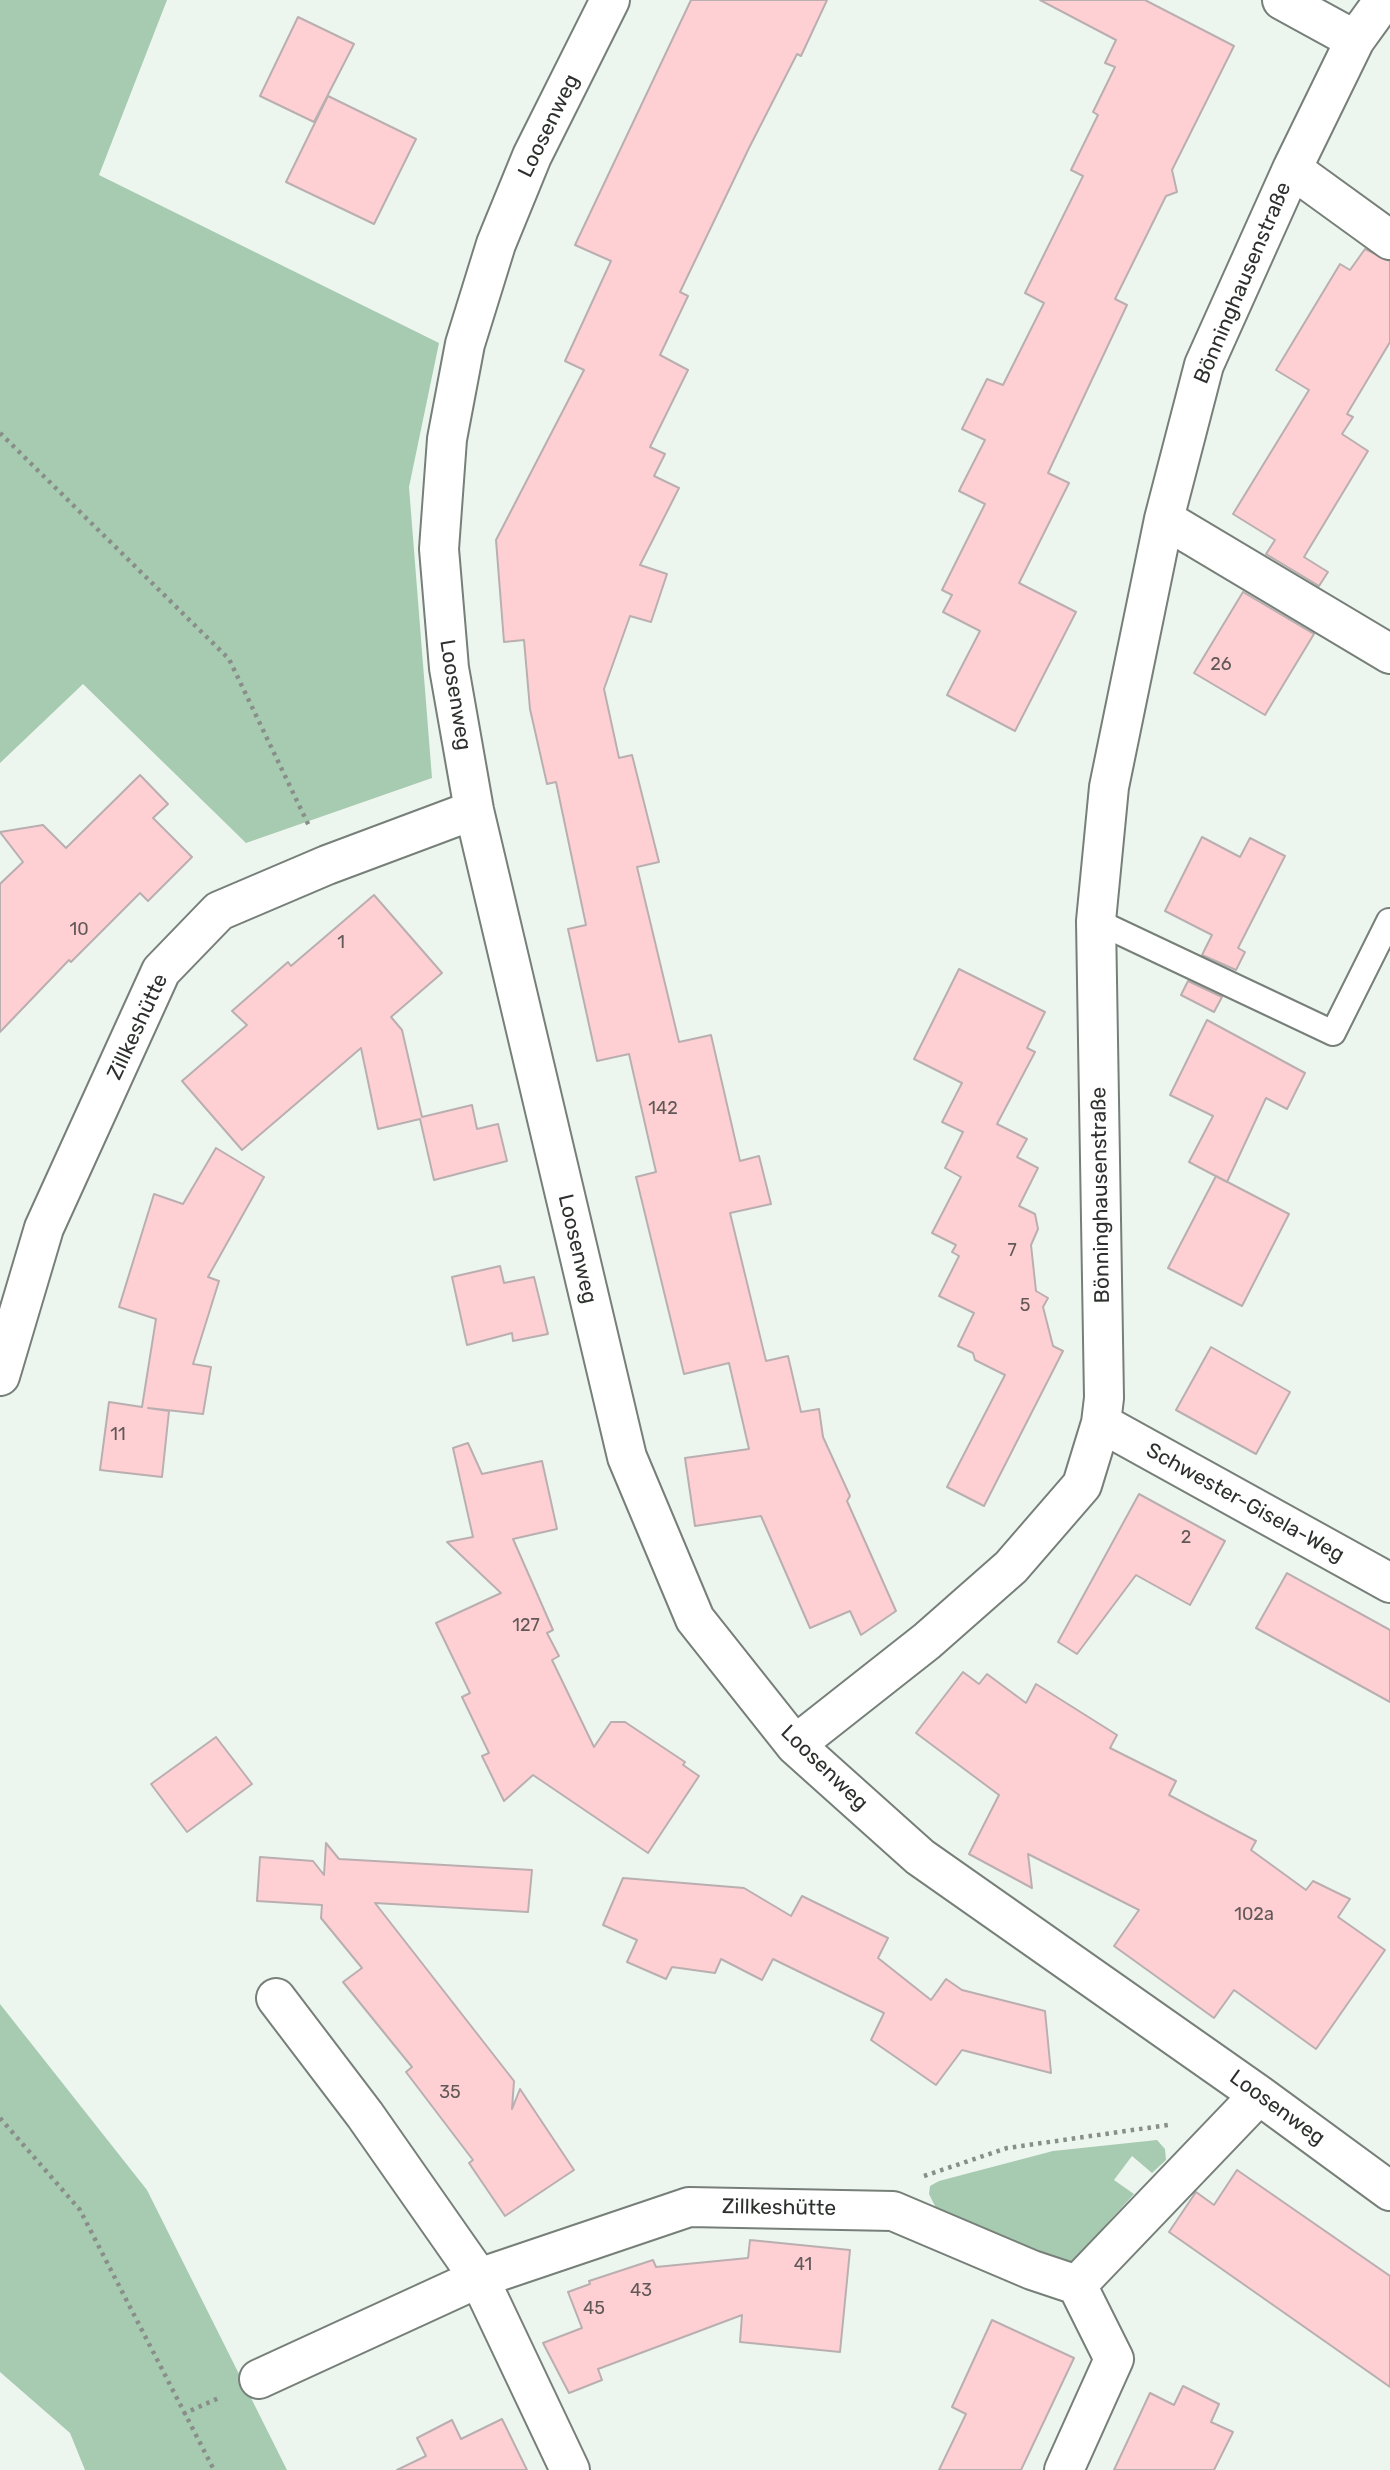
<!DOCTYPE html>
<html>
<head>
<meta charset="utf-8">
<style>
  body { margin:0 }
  canvas { display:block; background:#edf5ef }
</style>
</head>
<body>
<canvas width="1390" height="2470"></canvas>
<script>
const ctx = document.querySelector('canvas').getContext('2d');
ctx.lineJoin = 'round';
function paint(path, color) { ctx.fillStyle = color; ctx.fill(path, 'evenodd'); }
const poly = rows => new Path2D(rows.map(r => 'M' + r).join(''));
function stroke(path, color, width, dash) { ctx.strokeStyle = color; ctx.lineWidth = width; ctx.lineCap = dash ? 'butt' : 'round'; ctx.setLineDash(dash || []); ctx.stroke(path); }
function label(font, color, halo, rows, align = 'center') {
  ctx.font = font + ' Rubik,sans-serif'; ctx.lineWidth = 5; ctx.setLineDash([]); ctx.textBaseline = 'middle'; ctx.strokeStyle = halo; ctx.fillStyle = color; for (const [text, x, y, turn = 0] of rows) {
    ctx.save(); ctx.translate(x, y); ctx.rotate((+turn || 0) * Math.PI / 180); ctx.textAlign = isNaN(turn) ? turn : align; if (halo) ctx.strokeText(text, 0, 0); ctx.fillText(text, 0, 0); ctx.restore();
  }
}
paint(poly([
  [0,0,167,0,99,175,439,343,409,487,432,778,246,843,83,684,0,763],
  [0,2004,147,2190,287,2470,85,2470,70,2433,0,2372],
  [1157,2140,1165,2149,1166,2160,1152,2173,1132,2156,1114,2180,1134,2194,1072,2262,1056,2265,1043,2262,993,2233,936,2208,929,2194,930,2186,939,2181,1053,2151]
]), '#a7cbb1');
const building = poly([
  [691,0,827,0,801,56,797,54,749,148,680,292,688,296,660,355,688,370,650,447,665,454,654,476,679,488,640,565,667,574,651,622,630,616,604,689,619,758,632,755,659,862,637,867,679,1042,711,1035,740,1161,759,1156,771,1204,730,1213,766,1361,788,1356,801,1412,819,1409,823,1437,850,1496,847,1501,896,1611,861,1635,850,1611,810,1628,761,1516,695,1526,685,1458,749,1449,729,1363,684,1374,636,1177,656,1172,629,1054,597,1061,568,929,586,925,556,782,547,784,530,709,524,640,504,642,496,540,584,370,565,361,611,261,575,245,691,0],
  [1040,0,1145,0,1234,46,1172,170,1177,192,1166,196,1115,299,1127,305,1048,473,1069,483,1019,583,1076,612,1015,731,947,695,980,631,943,612,952,595,942,590,985,504,959,491,985,440,962,429,987,379,1003,385,1044,303,1025,293,1083,176,1071,170,1098,115,1093,112,1115,67,1105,63,1116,40,1040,0],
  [298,17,354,44,314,122,260,96,298,17],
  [328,96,416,139,374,224,286,182,328,96],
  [1365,249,1390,261,1390,342,1347,414,1353,417,1342,434,1368,451,1304,557,1328,572,1319,586,1266,554,1275,540,1233,514,1309,390,1276,370,1340,264,1350,270,1365,249],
  [1243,592,1314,634,1265,715,1194,673,1243,592],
  [140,775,168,804,153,818,192,857,148,901,140,893,71,962,69,960,0,1032,0,884,23,862,0,832,43,825,66,848,140,775],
  [1202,837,1240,857,1250,838,1285,856,1238,948,1245,952,1236,970,1202,955,1212,935,1165,911,1202,837],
  [374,895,442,973,391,1017,402,1030,422,1117,472,1105,477,1129,498,1124,507,1161,434,1180,420,1119,378,1129,361,1048,242,1150,182,1081,247,1025,232,1011,288,962,291,966,374,895],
  [959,969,1045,1012,1027,1048,1035,1052,997,1124,1027,1139,1017,1157,1038,1168,1019,1206,1035,1214,1038,1229,1031,1245,1036,1291,1048,1298,1043,1307,1053,1346,1063,1351,984,1506,947,1487,1005,1375,975,1360,973,1353,958,1346,974,1313,939,1296,959,1256,952,1252,956,1245,932,1233,961,1177,945,1168,963,1132,942,1122,962,1083,914,1059,959,969],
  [1188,981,1222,997,1214,1012,1181,995,1188,981],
  [1207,1020,1305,1073,1287,1109,1266,1098,1227,1182,1189,1162,1213,1116,1170,1095,1207,1020],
  [216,1148,264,1177,208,1277,219,1281,193,1364,211,1367,203,1414,148,1408,169,1411,162,1477,100,1470,109,1402,142,1407,156,1319,119,1307,154,1194,183,1204,216,1148],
  [1216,1176,1289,1214,1242,1306,1168,1268,1216,1176],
  [500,1266,504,1283,534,1277,548,1334,513,1341,512,1333,467,1345,452,1277,500,1266],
  [1211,1347,1290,1392,1256,1454,1176,1410,1211,1347],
  [468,1443,482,1474,542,1461,557,1529,513,1539,553,1630,547,1633,559,1656,552,1660,594,1747,611,1722,625,1722,685,1762,683,1765,699,1776,648,1853,533,1775,504,1801,482,1756,489,1753,462,1697,470,1693,436,1623,501,1593,447,1542,473,1537,453,1448,468,1443],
  [1139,1494,1225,1541,1190,1605,1136,1575,1077,1654,1058,1642,1139,1494],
  [1287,1573,1390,1630,1390,1702,1256,1628,1287,1573],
  [963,1672,979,1684,987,1674,1026,1703,1036,1684,1117,1735,1110,1748,1176,1781,1169,1795,1256,1841,1251,1850,1306,1890,1313,1881,1350,1899,1338,1917,1385,1950,1316,2049,1234,1990,1214,2018,1114,1946,1139,1910,1028,1854,1032,1888,969,1854,999,1795,916,1733,963,1672],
  [216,1737,252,1784,187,1832,151,1784,216,1737],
  [326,1843,339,1859,532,1870,528,1912,375,1903,514,2081,512,2109,520,2089,574,2170,505,2216,469,2163,473,2160,406,2072,412,2067,343,1982,362,1968,321,1918,322,1905,257,1901,260,1857,313,1861,324,1875,326,1843],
  [623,1878,744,1888,791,1916,802,1896,888,1938,878,1958,931,2000,946,1979,962,1990,1045,2011,1051,2073,962,2050,936,2085,871,2040,884,2013,773,1959,762,1980,721,1959,715,1973,672,1967,666,1979,627,1962,637,1940,603,1925,623,1878],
  [1237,2170,1390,2276,1390,2387,1169,2232,1196,2192,1214,2205,1237,2170],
  [750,2240,850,2250,840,2352,740,2342,742,2315,598,2369,602,2380,569,2393,543,2343,582,2328,568,2292,590,2284,589,2281,653,2260,656,2267,748,2258,750,2240],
  [992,2320,1074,2358,1021,2470,939,2470,966,2414,952,2407,992,2320],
  [1183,2386,1219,2404,1211,2422,1233,2432,1214,2470,1114,2470,1150,2393,1174,2405,1183,2386],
  [502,2419,527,2470,397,2470,426,2456,417,2438,452,2420,461,2439,502,2419]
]);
paint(building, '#fed0d4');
stroke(building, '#baafb0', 2);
const lane = poly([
  [1096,921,1333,1033,1389,921]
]);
const street = poly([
  [610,0,532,156,496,244,465,344,447,439,439,549,449,668,474,810,627,1457,695,1619,795,1745,920,1857,1259,2095,1390,2191],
  [1282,0,1355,40],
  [1292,169,1390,240],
  [1164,519,1390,654],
  [0,1376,44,1228,161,971,219,911,327,865,474,810],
  [1101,1423,1390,1583],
  [795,1745,927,1641,1011,1567,1082,1485,1101,1423,1104,1398,1096,921,1109,787,1164,519,1204,365,1292,169,1355,40,1384,0],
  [259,2379,479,2278,365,2115,276,1998],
  [570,2470,479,2278,689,2207,893,2211,1032,2270,1077,2285],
  [1064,2470,1114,2359,1077,2285,1259,2095]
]);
stroke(lane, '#777f79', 28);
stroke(street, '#777f79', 42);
stroke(poly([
  [0,433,229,659,309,826],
  [0,2118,80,2210,214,2470],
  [924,2176,1007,2148,1168,2125],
  [183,2414,221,2397]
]), '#898e8a', 4.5, [3.5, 5]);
stroke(lane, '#fff', 24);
stroke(street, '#fff', 38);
label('18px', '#615857', null, [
  ["26",1221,665],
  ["10",79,930],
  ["1",341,943],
  ["142",663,1109],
  ["7",1012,1251],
  ["5",1025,1306],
  ["11",118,1435],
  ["2",1186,1538],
  ["127",526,1626],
  ["102a",1254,1915],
  ["35",450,2093],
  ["41",803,2265],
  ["43",641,2291],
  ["45",594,2309]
]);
label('21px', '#2d302d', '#fff', [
  ["Loosenweg",549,126,-64],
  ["Bönninghausenstraße",1243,283,-67],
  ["Loosenweg",455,695,81],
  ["Zillkeshütte",138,1027,-65],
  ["Bönninghausenstraße",1101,1195,-91],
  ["Loosenweg",577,1249,77],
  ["Schwester-Gisela-Weg",1245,1503,29],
  ["Loosenweg",824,1768,44],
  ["Loosenweg",1277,2108,36],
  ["Zillkeshütte",779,2208,1]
]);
</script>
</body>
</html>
